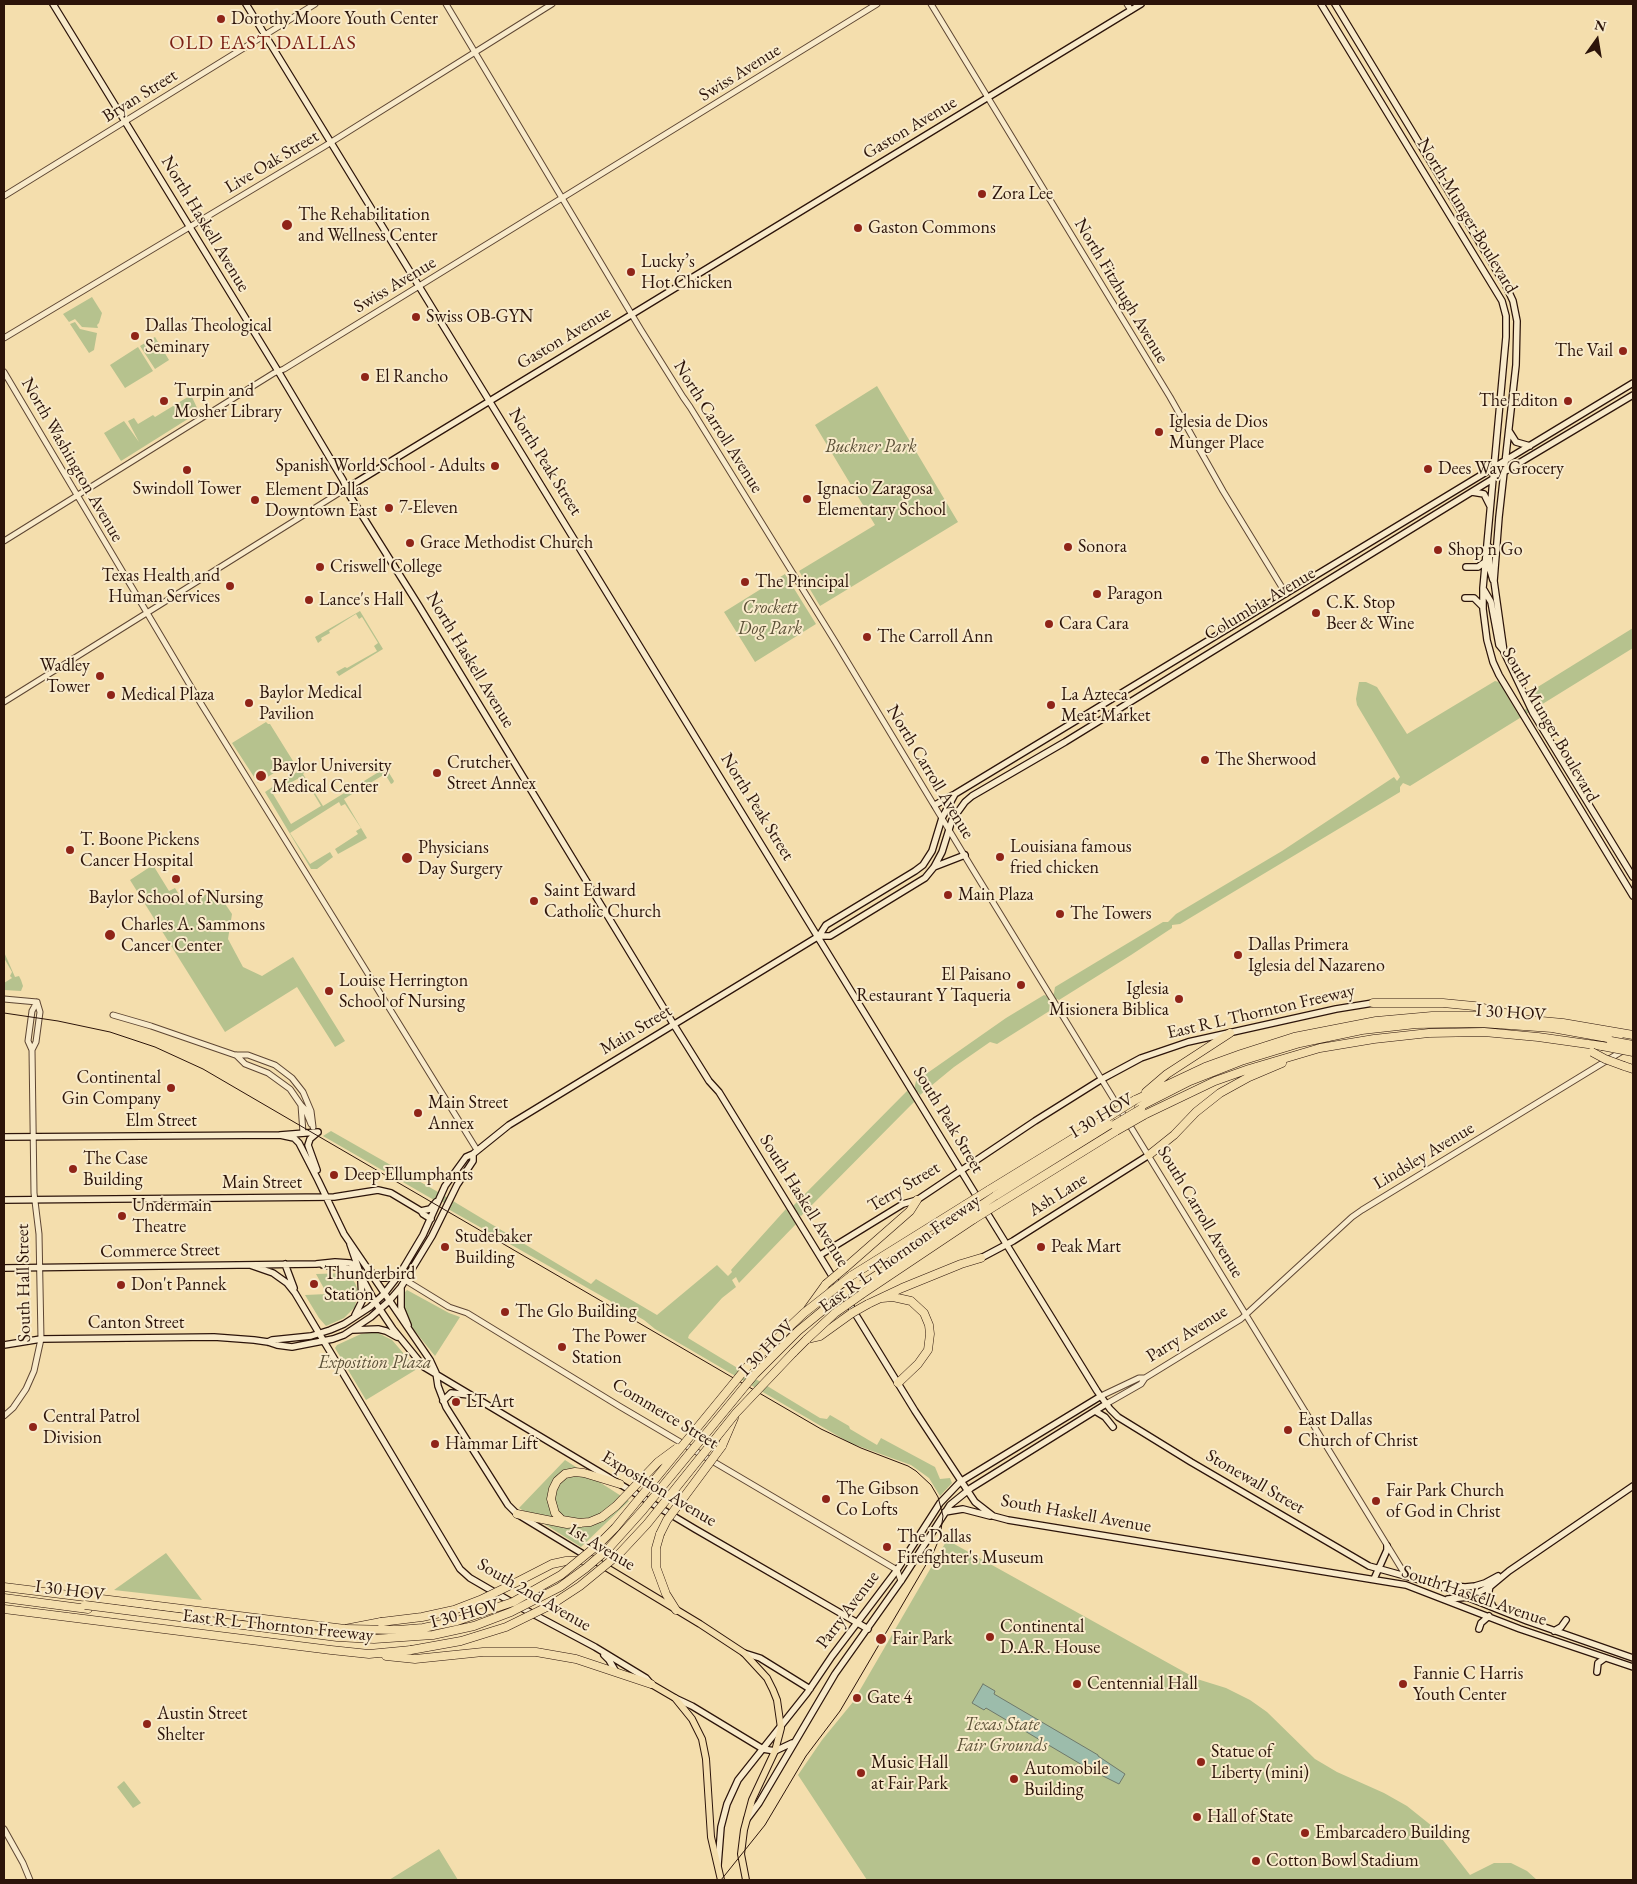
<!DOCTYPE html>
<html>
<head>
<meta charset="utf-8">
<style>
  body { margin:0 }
  #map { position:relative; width:1637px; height:1884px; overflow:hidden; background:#f4dead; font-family:"EB Garamond",serif }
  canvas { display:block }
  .frame { position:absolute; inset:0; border:5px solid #2c140a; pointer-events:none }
  .north { position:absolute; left:1572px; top:15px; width:50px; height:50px; -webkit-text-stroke:4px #f8eaca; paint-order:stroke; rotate:13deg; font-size:14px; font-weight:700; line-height:20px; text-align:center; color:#2c140a }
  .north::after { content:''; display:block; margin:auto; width:18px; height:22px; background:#2c140a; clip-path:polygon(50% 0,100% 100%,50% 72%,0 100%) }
</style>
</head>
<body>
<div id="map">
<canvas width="1637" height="1884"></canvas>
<div class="frame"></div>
<div class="north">N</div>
</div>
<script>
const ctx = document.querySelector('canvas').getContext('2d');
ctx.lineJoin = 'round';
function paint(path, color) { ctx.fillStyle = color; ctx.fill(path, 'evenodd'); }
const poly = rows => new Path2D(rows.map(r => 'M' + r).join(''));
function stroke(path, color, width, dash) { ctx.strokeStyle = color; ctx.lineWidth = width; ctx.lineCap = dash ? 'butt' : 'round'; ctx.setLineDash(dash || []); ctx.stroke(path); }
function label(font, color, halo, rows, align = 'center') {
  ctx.font = font + ' "EB Garamond",serif'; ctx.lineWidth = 4; ctx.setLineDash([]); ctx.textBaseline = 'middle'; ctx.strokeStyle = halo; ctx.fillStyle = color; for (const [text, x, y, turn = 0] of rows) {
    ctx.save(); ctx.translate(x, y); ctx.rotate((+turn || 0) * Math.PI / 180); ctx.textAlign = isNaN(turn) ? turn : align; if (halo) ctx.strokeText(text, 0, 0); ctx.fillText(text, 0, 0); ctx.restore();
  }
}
paint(poly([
  [92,297,102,313,99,323,97,325,98,328,82,327,75,319,69,322,63,314],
  [75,322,80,329,97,333,94,350,89,353,70,324],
  [155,337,169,360,155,369,140,346],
  [138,347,153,371,125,388,110,365],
  [877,386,958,522,820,606,799,571,875,525,815,425],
  [191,395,199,412,121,461,104,433,124,421,139,442,128,421,134,418,138,424,153,415,155,417],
  [785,574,816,624,755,662,724,612],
  [360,611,383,649,339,676,336,672,345,667,347,668,377,651,374,646,378,643,362,617,359,619,356,614,329,631,330,633,321,638,322,640,318,643,315,637],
  [1633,628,1633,648,1410,786,1403,783,1400,787,1400,792,1180,924,1172,925,1172,928,1131,955,1059,1000,1057,999,1053,1004,1054,1008,1051,1010,997,1044,990,1042,954,1067,920,1095,918,1092,913,1097,914,1102,801,1216,797,1213,792,1217,796,1224,739,1283,736,1277,732,1280,736,1287,722,1298,689,1335,688,1338,820,1418,827,1419,830,1415,849,1426,850,1429,877,1445,881,1438,935,1467,940,1479,950,1478,952,1483,940,1496,929,1478,911,1465,850,1443,655,1329,644,1320,448,1209,449,1206,436,1198,434,1200,323,1136,331,1131,438,1192,591,1284,596,1279,657,1315,717,1265,728,1276,732,1272,731,1270,786,1209,790,1214,795,1210,793,1206,908,1090,914,1090,916,1081,1006,1018,1044,995,1047,996,1050,999,1054,993,1055,987,1163,922,1168,922,1176,914,1282,851,1394,777,1397,781,1400,777,1357,705,1356,699,1359,682,1366,682,1377,687,1407,734,1495,681,1499,682,1518,714,1534,704,1528,693],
  [266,722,268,724,270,724,293,761,258,783,232,743],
  [383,763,394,781,393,783,391,784,385,774,344,799,367,838,338,854,335,849,358,834,356,831,361,828,345,804,341,806,339,802,290,833,310,864,330,852,333,857,317,869,311,869,265,792,280,782,283,787,273,794,291,824,321,806,303,776,288,784,285,779,304,768,306,771,303,774,323,806,382,770,380,765],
  [153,865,169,891,175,888,184,903,188,901,190,904,215,889,232,914,228,939,243,967,262,976,293,957,345,1041,335,1047,297,987,225,1032,130,880],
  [4,952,15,977,19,976,21,980,23,986,21,991,4,990,4,983,12,978,10,976,12,972,4,958],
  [348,1273,355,1283,358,1291,355,1307,344,1318,326,1326,319,1318,305,1295,327,1294,316,1274],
  [407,1290,449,1313,460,1317,435,1356,410,1325,404,1308,404,1293],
  [372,1332,378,1333,392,1340,417,1369,366,1400,335,1348,337,1345,361,1334],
  [565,1460,629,1501,581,1547,519,1508],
  [947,1540,1197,1679,1226,1688,1250,1700,1267,1712,1315,1759,1337,1772,1384,1793,1407,1806,1432,1826,1470,1875,1494,1863,1511,1863,1527,1871,1537,1880,867,1880,798,1775,822,1740,853,1702],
  [166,1553,202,1600,114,1590],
  [124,1781,141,1803,133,1808,117,1787],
  [439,1849,458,1880,389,1880]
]), '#b6c28e');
const water = poly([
  [983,1684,995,1691,994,1694,1098,1755,1098,1756,1125,1774,1119,1784,1089,1769,986,1708,984,1710,972,1703,983,1684]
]);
paint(water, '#9cbcab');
stroke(water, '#6f796b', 1);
const tertiary = poly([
  [446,4,641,330,683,397,690,407,836,643,972,868,1406,1576],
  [931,4,1170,397,1223,491,1286,594],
  [1127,4,1131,10],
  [4,196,315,4],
  [4,338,325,146,552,4],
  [4,372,200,702,477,1150],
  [4,541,274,373,284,369,424,283,877,4],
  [4,702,347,488],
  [4,999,37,1002],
  [113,1015,151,1026,235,1055,248,1055,275,1065,292,1078,303,1092,311,1111,313,1127],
  [32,1050,36,1042,40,1012,37,1002],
  [236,1055,245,1064,268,1073,290,1089,301,1105,303,1133],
  [301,1105,305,1109,311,1124],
  [405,1280,449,1307,467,1313,619,1406,892,1567,897,1570,901,1581],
  [1101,1396,1139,1378,1145,1378],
  [1106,1404,1141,1384,1145,1378,1241,1319,1352,1217,1362,1210,1624,1050],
  [4,1416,13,1408,26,1389,34,1371,41,1339,39,1234,34,1193,32,1050,28,1041,32,1011,37,1002],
  [4,1829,23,1863,30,1880]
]);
const secondary = poly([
  [53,4,278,371,343,480,350,496,419,606,674,1025,709,1081,719,1092,915,1411,975,1502,993,1516,1008,1520,1406,1585,1520,1629,1633,1667],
  [246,4,979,1200],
  [1321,4,1502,301,1506,316,1506,337,1483,588,1483,609,1487,640,1493,662,1499,675,1633,896],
  [1335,4,1507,288,1513,301,1517,321,1516,365,1499,517,1494,581,1504,652,1533,713,1633,877],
  [1509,431,1516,442,1530,446],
  [347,488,1141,4],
  [1472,492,1484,494,1490,506],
  [1489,547,1490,570,1493,580],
  [1466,567,1478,567,1485,562],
  [1484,590,1491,602,1499,645,1504,651],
  [1465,598,1474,598,1482,606],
  [935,805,953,795],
  [934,867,965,855],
  [819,936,830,936,925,878,934,867,942,852,952,820,965,802,972,796,1065,742,1504,472,1633,395],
  [280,1135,294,1138,299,1143,318,1180,344,1234,430,1360,436,1373,438,1386,446,1407,508,1505,517,1514,588,1557],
  [4,1137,280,1135,318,1132],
  [317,1170,308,1145,310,1139,317,1133],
  [4,1200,334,1197,378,1190,391,1193,421,1211,423,1214,431,1219],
  [984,1208,1097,1391,1110,1409,1118,1417,1191,1462,1369,1566,1434,1584,1527,1621,1633,1658],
  [421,1211,430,1209,436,1202],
  [350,1244,361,1276,375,1302,393,1329,424,1367,695,1529,868,1629],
  [820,1255,903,1204,917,1200,1035,1121,1102,1079,1141,1058,1188,1042,1336,1009,1373,1003],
  [981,1258,1013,1241,1149,1155],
  [285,1264,294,1288],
  [250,1265,273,1273,287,1283,295,1293,460,1569,470,1578,520,1607,595,1647,646,1678,651,1684],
  [323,1265,350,1269,361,1276],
  [4,1268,316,1264,335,1262,350,1263,357,1267],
  [372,1273,383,1278,392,1278,398,1275],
  [401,1288,401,1308,408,1325],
  [355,1315,362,1301,361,1281],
  [353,1330,378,1329,386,1331,397,1337],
  [268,1342,272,1340,311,1336,330,1330,344,1324,370,1307,384,1294,401,1272,423,1235,445,1186,466,1157,473,1154,509,1125,819,936,826,925,915,871,923,865,932,851,942,818,955,794,1633,383],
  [4,1345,41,1339,214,1337,254,1340,268,1342,277,1345,292,1347,333,1339,344,1335,371,1317,389,1301,401,1287,432,1236,457,1185,473,1161,473,1154],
  [443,1401,451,1393,469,1395],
  [1095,1411,1105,1417,1113,1427],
  [945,1512,963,1509,990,1516],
  [1374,1579,1387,1550,1387,1546],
  [1445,1585,1465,1587,1475,1586,1485,1583,1498,1576],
  [1490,1586,1488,1596,1493,1607],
  [1448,1599,1470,1597,1491,1586,1509,1571,1633,1486],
  [1479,1629,1481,1623,1489,1616],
  [1554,1631,1561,1627,1566,1620],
  [744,1653,760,1658,810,1689],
  [604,1655,609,1660,616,1672],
  [1597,1672,1598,1663,1605,1658],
  [675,1698,692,1706,763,1749,775,1751,792,1743],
  [747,1819,759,1803,835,1674,901,1581,950,1505,971,1488,1106,1404],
  [718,1865,721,1827,727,1804,738,1780,807,1693,832,1656,897,1570,940,1503,960,1482,1101,1396]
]);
const primary = poly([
  [594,1560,700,1624,744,1653,767,1678,773,1690,777,1700,781,1728,775,1751,752,1800,744,1830,741,1854,746,1880],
  [651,1684,675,1698,692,1719,702,1739,706,1759,711,1837,721,1880]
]);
const motorway = poly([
  [1373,1003,1443,1003,1474,1006,1505,1013],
  [1624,1066,1633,1069],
  [1146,1092,1167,1074,1230,1033],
  [1135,1100,1205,1067,1241,1054,1294,1037,1376,1021,1432,1016,1488,1016,1563,1023,1633,1035],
  [1139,1107,1190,1081,1241,1061,1300,1043,1362,1030,1416,1024,1481,1023,1552,1028,1619,1040],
  [1144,1115,1215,1081,1249,1069,1320,1048,1374,1039,1429,1033,1484,1032,1538,1037,1602,1046],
  [1149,1155,1174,1135,1196,1112,1220,1093,1249,1077,1282,1063],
  [989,1190,1108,1117],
  [995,1196,1112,1123],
  [998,1204,1116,1131],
  [845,1268,910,1211,917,1200],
  [851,1276,965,1205],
  [858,1287,972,1214],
  [862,1294,974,1219],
  [882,1298,893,1297,911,1301,924,1313,929,1325,930,1334,928,1350,918,1364,898,1383],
  [868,1304,902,1288,961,1264,981,1258],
  [808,1309,826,1284],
  [793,1353,807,1339,820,1336,852,1313],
  [722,1446,734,1418],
  [517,1514,567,1524,590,1522,602,1517],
  [580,1523,562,1520,555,1513,551,1499,553,1489,557,1481,565,1474,575,1472,584,1473,620,1484],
  [660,1534,656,1548,656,1567,666,1594,676,1610],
  [515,1583,552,1564,566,1561,594,1560],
  [4,1587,345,1629,381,1622],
  [4,1598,88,1609],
  [4,1609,331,1650,369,1654,411,1650],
  [386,1656,415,1659,483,1652,536,1652,576,1659,651,1684]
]);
stroke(tertiary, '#5e4633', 7);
stroke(secondary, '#2c140a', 8);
stroke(primary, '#2c140a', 8);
stroke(motorway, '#2c140a', 9);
stroke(tertiary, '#f8eaca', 5);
stroke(secondary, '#f8eaca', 5.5);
stroke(primary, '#f4dead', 6);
stroke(motorway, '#f4dead', 8);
stroke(poly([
  [4,1013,58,1021,110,1032,155,1047,203,1069,821,1429,861,1448,908,1466,916,1471,931,1485,938,1497,943,1516,940,1537,934,1551,840,1711,806,1756,765,1825,721,1880]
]), '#2c140a', 1);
const motorwayBridge = poly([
  [1611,1041,1633,1045],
  [1602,1046,1633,1052],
  [1592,1052,1605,1059,1624,1066],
  [1108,1117,1135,1100],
  [1114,1125,1141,1109],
  [1116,1131,1144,1115],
  [965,1205,989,1190],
  [971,1212,995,1196],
  [974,1219,998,1204],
  [826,1284,845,1268],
  [852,1313,868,1304],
  [807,1339,835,1313,862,1294],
  [602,1517,616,1506,658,1462,677,1448],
  [660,1534,667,1520,722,1446],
  [85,1605,337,1637,374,1639,433,1635,474,1626,511,1612,560,1587,586,1568,608,1549,643,1510,755,1374,798,1331,856,1283],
  [381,1622,422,1617,454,1610,480,1600,515,1583],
  [345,1629,398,1630,423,1628,457,1621,513,1602,561,1575,600,1543,615,1528,747,1367,804,1313,851,1276],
  [411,1650,461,1641,506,1627,551,1605,580,1586,619,1554,647,1524,736,1413,793,1353]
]);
stroke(motorwayBridge, '#2c140a', 9, []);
stroke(motorwayBridge, '#f4dead', 8);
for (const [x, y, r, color] of [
  [221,19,5,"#8f2418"],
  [982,194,5,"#8f2418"],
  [287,225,6,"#8f2418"],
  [858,228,5,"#8f2418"],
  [631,272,5,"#8f2418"],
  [416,317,5,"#8f2418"],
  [135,336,5,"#8f2418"],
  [1623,351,5,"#8f2418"],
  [365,377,5,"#8f2418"],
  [164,401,5,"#8f2418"],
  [1568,401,5,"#8f2418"],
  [1159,432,5,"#8f2418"],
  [495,466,5,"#8f2418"],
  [1428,469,5,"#8f2418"],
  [187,470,5,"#8f2418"],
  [807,499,5,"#8f2418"],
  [255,500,5,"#8f2418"],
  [389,508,5,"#8f2418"],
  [410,543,5,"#8f2418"],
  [1068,547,5,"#8f2418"],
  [1438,550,5,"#8f2418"],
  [320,567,5,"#8f2418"],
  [745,582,5,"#8f2418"],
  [230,586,5,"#8f2418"],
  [1097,594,5,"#8f2418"],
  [309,600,5,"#8f2418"],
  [1316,613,5,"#8f2418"],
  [1049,624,5,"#8f2418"],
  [867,637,5,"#8f2418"],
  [100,676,5,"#8f2418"],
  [111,695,5,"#8f2418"],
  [249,703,5,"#8f2418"],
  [1051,705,5,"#8f2418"],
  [1205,760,5,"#8f2418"],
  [437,773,5,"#8f2418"],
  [261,776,6,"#8f2418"],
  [70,850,5,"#8f2418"],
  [1000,857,5,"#8f2418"],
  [407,858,6,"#8f2418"],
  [176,879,5,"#8f2418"],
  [948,895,5,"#8f2418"],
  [534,901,5,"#8f2418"],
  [1060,914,5,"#8f2418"],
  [110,935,6,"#8f2418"],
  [1238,955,5,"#8f2418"],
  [1021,985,5,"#8f2418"],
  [329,991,5,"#8f2418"],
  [1179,999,5,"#8f2418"],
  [171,1088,5,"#8f2418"],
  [418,1113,5,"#8f2418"],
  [73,1169,5,"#8f2418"],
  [334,1175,5,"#8f2418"],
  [122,1216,5,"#8f2418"],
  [445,1247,5,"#8f2418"],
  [1041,1247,5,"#8f2418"],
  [314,1284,5,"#8f2418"],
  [121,1285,5,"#8f2418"],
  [505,1312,5,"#8f2418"],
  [562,1347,5,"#8f2418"],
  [456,1402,5,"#8f2418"],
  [33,1427,5,"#8f2418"],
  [1288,1430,5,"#8f2418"],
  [435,1444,5,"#8f2418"],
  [826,1499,5,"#8f2418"],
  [1376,1501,5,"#8f2418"],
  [887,1547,5,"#8f2418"],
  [990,1637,5,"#8f2418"],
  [881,1639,6,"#8f2418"],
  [1077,1684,5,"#8f2418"],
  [1403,1684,5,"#8f2418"],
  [857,1698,5,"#8f2418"],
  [147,1724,5,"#8f2418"],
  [1201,1762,5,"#8f2418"],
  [861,1773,5,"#8f2418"],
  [1014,1779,5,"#8f2418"],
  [1197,1817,5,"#8f2418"],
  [1305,1833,5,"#8f2418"],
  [1256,1861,5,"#8f2418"]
]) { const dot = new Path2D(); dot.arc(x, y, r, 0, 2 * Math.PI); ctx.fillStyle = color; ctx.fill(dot); stroke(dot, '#f8eaca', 2); }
label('18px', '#2c140a', '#f8eaca', [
  ["Dorothy Moore Youth Center",231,19],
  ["Zora Lee",992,194],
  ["The Rehabilitation",298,215],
  ["and Wellness Center",298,236],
  ["Gaston Commons",868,228],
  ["Lucky’s",641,262],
  ["Hot Chicken",641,283],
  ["Swiss OB-GYN",426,317],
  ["Dallas Theological",145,326],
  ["Seminary",145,347],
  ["The Vail",1613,351,"right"],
  ["El Rancho",375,377],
  ["Turpin and",174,391],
  ["Mosher Library",174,412],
  ["The Editon",1558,401,"right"],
  ["Iglesia de Dios",1169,422],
  ["Munger Place",1169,443],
  ["Spanish World School - Adults",485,466,"right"],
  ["Dees Way Grocery",1438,469],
  ["Swindoll Tower",187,489,"center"],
  ["Ignacio Zaragosa",817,489],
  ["Elementary School",817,510],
  ["Element Dallas",265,490],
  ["Downtown East",265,511],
  ["7-Eleven",399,508],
  ["Grace Methodist Church",420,543],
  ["Sonora",1078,547],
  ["Shop n Go",1448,550],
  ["Criswell College",330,567],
  ["Texas Health and",220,576,"right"],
  ["Human Services",220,597,"right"],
  ["The Principal",755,582],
  ["Paragon",1107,594],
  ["Lance's Hall",319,600],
  ["C.K. Stop",1326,603],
  ["Beer & Wine",1326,624],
  ["Cara Cara",1059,624],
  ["The Carroll Ann",877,637],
  ["Wadley",90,666,"right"],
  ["Tower",90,687,"right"],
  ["Baylor Medical",259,693],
  ["Pavilion",259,714],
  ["Medical Plaza",121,695],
  ["La Azteca",1061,695],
  ["Meat Market",1061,716],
  ["The Sherwood",1215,760],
  ["Crutcher",447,763],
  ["Street Annex",447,784],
  ["Baylor University",272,766],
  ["Medical Center",272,787],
  ["T. Boone Pickens",80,840],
  ["Cancer Hospital",80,861],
  ["Louisiana famous",1010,847],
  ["fried chicken",1010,868],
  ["Physicians",418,848],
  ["Day Surgery",418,869],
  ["Saint Edward",544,891],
  ["Catholic Church",544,912],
  ["Main Plaza",958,895],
  ["Baylor School of Nursing",176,898,"center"],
  ["The Towers",1070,914],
  ["Charles A. Sammons",121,925],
  ["Cancer Center",121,946],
  ["Dallas Primera",1248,945],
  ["Iglesia del Nazareno",1248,966],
  ["El Paisano",1011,975,"right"],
  ["Restaurant Y Taqueria",1011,996,"right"],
  ["Louise Herrington",339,981],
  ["School of Nursing",339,1002],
  ["Iglesia",1169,989,"right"],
  ["Misionera Biblica",1169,1010,"right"],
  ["Continental",161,1078,"right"],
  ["Gin Company",161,1099,"right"],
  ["Main Street",428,1103],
  ["Annex",428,1124],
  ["The Case",83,1159],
  ["Building",83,1180],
  ["Deep Ellumphants",344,1175],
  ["Undermain",132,1206],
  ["Theatre",132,1227],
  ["Studebaker",455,1237],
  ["Building",455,1258],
  ["Peak Mart",1051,1247],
  ["Thunderbird",324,1274],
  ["Station",324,1295],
  ["Don't Pannek",131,1285],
  ["The Glo Building",515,1312],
  ["The Power",572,1337],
  ["Station",572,1358],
  ["LT Art",466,1402],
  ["Central Patrol",43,1417],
  ["Division",43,1438],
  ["East Dallas",1298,1420],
  ["Church of Christ",1298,1441],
  ["Hammar Lift",445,1444],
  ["The Gibson",836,1489],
  ["Co Lofts",836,1510],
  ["Fair Park Church",1386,1491],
  ["of God in Christ",1386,1512],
  ["The Dallas",897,1537],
  ["Firefighter's Museum",897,1558],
  ["Continental",1000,1627],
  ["D.A.R. House",1000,1648],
  ["Fair Park",892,1639],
  ["Fannie C Harris",1413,1674],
  ["Youth Center",1413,1695],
  ["Centennial Hall",1087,1684],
  ["Gate 4",867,1698],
  ["Austin Street",157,1714],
  ["Shelter",157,1735],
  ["Statue of",1211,1752],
  ["Liberty (mini)",1211,1773],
  ["Music Hall",871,1763],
  ["at Fair Park",871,1784],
  ["Automobile",1024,1769],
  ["Building",1024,1790],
  ["Hall of State",1207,1817],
  ["Embarcadero Building",1315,1833],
  ["Cotton Bowl Stadium",1266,1861]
], 'left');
label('18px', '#2c140a', '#f8eaca', [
  ["Swiss Avenue",740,73,-32],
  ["Bryan Street",140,96,-32],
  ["Gaston Avenue",910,128,-31],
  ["Live Oak Street",272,162,-31],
  ["North Munger Boulevard",1467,216,59],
  ["North Haskell Avenue",205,224,59],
  ["Swiss Avenue",395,285,-31],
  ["North Fitzhugh Avenue",1121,291,59],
  ["Gaston Avenue",564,338,-31],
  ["North Carroll Avenue",718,427,58],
  ["North Washington Avenue",72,460,60],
  ["North Peak Street",545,462,58],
  ["Columbia Avenue",1260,604,-31],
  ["North Haskell Avenue",470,660,59],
  ["South Munger Boulevard",1550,725,60],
  ["North Carroll Avenue",930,772,59],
  ["North Peak Street",757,807,58],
  ["East R L Thornton Freeway",1261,1012,-13],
  ["I 30 HOV",1511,1013,4],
  ["Main Street",636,1030,-31],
  ["I 30 HOV",1102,1116,-31],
  ["South Peak Street",948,1120,59],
  ["Elm Street",161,1121],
  ["Lindsley Avenue",1424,1156,-31],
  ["Main Street",262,1183],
  ["Terry Street",904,1187,-31],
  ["Ash Lane",1058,1195,-32],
  ["South Haskell Avenue",804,1201,58],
  ["South Carroll Avenue",1200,1212,59],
  ["Commerce Street",160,1251,-1],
  ["East R L Thornton Freeway",900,1254,-35],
  ["South Hall Street",24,1283,-91],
  ["Canton Street",136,1323],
  ["Parry Avenue",1187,1334,-32],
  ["I 30 HOV",767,1348,-46],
  ["Commerce Street",665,1414,31],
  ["Stonewall Street",1255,1482,30],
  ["Exposition Avenue",659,1489,31],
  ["South Haskell Avenue",1076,1514,10],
  ["1st Avenue",601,1547,31],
  ["I 30 HOV",70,1591,7],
  ["South 2nd Avenue",534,1595,30],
  ["South Haskell Avenue",1474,1596,19],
  ["Parry Avenue",848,1610,-53],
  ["I 30 HOV",465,1614,-15],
  ["East R L Thornton Freeway",278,1626,6]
]);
label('italic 18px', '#5c5138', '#f8eaca', [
  ["Buckner Park",871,447],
  ["Crockett",770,608],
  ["Dog Park",770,629],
  ["Exposition Plaza",375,1363],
  ["Texas State",1002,1725],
  ["Fair Grounds",1002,1746]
]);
ctx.letterSpacing = '1px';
label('20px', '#7a1f14', '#f8eaca', [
  ["OLD EAST DALLAS",263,44]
]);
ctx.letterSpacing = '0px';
</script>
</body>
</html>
